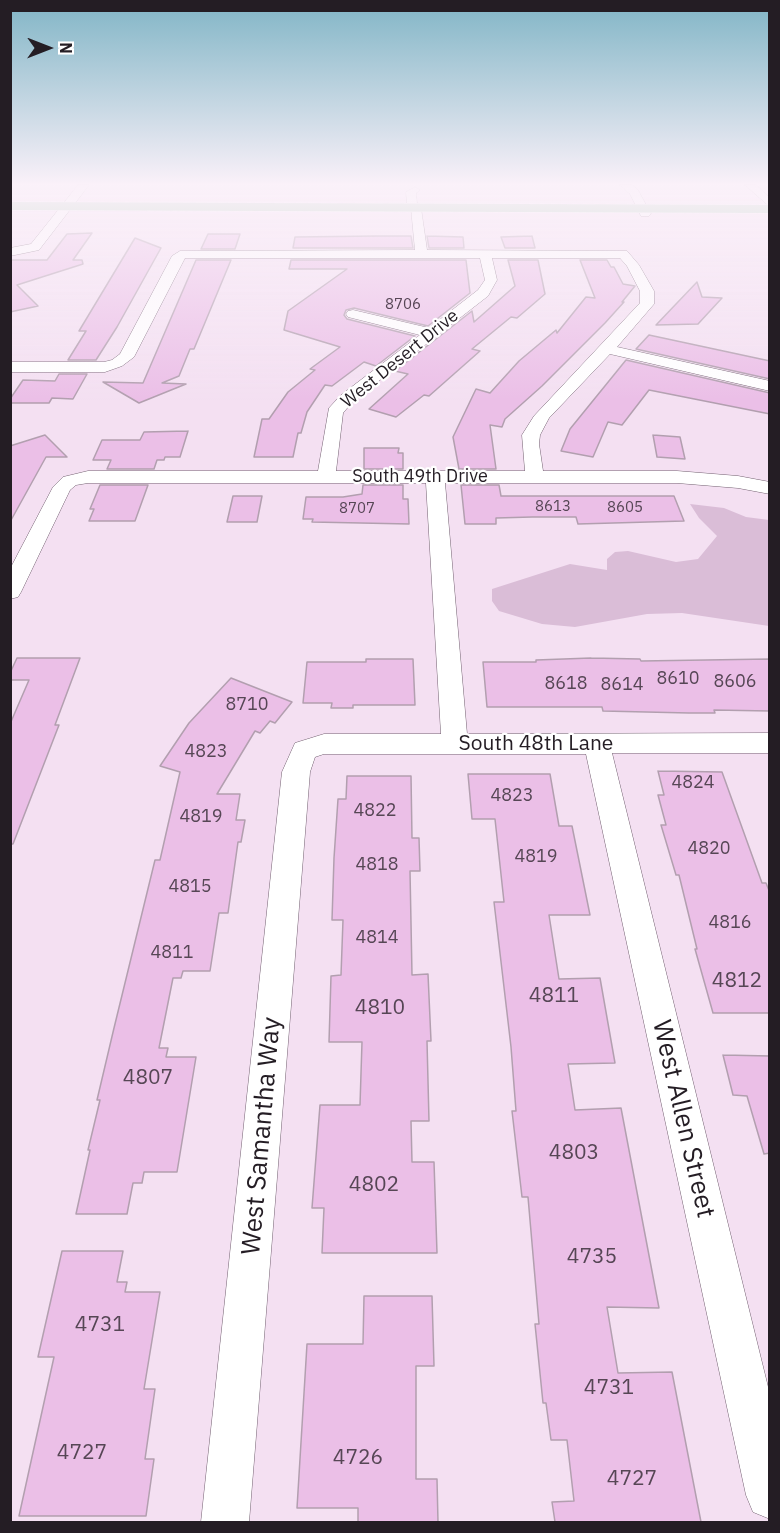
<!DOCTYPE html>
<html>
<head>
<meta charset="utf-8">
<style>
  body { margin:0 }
  #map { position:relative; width:780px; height:1533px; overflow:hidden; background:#f4e0f2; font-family:"IBM Plex Sans",sans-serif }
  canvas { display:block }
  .frame { position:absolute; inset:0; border:12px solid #241d24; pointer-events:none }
  .north { position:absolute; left:18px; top:18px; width:60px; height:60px; -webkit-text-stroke:4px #fff; paint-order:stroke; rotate:90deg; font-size:16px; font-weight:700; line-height:24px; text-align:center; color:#241d24 }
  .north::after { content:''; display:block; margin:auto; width:21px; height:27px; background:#241d24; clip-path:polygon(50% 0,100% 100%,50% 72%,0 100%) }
</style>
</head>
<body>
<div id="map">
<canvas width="780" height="1533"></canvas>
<div class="frame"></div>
<div class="north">N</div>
</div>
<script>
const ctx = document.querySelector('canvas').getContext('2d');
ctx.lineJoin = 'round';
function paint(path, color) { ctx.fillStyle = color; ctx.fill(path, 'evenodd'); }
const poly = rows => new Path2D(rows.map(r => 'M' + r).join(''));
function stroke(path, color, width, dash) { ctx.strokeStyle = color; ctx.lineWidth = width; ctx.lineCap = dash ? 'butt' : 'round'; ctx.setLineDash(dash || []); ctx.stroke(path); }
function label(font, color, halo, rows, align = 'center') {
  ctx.font = font + ' "IBM Plex Sans",sans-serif'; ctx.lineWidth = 4.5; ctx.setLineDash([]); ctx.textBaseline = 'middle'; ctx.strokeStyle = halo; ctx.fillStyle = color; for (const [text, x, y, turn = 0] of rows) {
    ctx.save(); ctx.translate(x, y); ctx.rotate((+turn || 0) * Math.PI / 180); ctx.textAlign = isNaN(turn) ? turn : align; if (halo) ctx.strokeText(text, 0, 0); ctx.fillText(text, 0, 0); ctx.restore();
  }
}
paint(poly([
  [690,504,724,508,746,517,769,520,769,626,682,613,647,614,575,627,542,624,499,611,492,601,492,589,570,564,607,570,607,559,615,552,628,551,676,562,698,559,717,536,699,518]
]), '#dabdd7');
const building = poly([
  [92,233,73,260,82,260,83,264,17,285,38,306,10,312,10,260,47,260,67,234,92,233],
  [208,234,240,234,235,249,201,249,208,234],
  [377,236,411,236,413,248,293,248,295,237,377,236],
  [427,236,463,237,464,248,429,248,427,236],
  [532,236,535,248,505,248,501,237,532,236],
  [135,238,161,248,117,327,96,360,68,360,86,331,79,331,135,238],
  [196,260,231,260,194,349,190,349,179,376,162,383,186,384,139,403,103,382,143,383,196,260],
  [291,260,466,260,470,293,428,326,354,308,346,310,344,315,347,319,415,336,376,366,364,362,332,386,325,385,307,412,301,433,298,433,293,457,254,457,262,419,269,419,288,392,315,370,310,369,340,347,284,330,288,311,347,269,289,269,291,260],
  [508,260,538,260,545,294,517,318,511,317,472,349,480,351,429,396,424,395,396,417,369,409,408,374,395,371,472,311,474,322,515,286,508,260],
  [580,260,607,260,611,267,614,267,623,284,635,286,622,302,624,302,605,323,542,386,505,419,502,427,490,425,496,469,459,469,453,437,476,389,490,393,519,361,556,330,557,333,586,297,595,298,580,260],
  [697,282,702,297,722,298,698,324,656,325,697,282],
  [649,335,770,361,770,379,636,349,649,335],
  [626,360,770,393,770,414,649,390,622,425,608,422,593,457,561,451,570,429,626,360],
  [59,374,87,374,73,399,52,398,49,403,10,403,10,399,23,380,55,381,59,374],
  [188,431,180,457,165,457,164,460,157,460,154,469,107,469,111,460,93,460,102,440,140,440,144,432,188,431],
  [45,435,67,457,46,457,10,522,10,446,45,435],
  [653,435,680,437,685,459,657,457,653,435],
  [364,448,399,448,398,453,403,453,403,469,364,469,364,448],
  [100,485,148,485,135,521,89,521,94,509,90,509,100,485],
  [363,485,403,485,403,499,408,499,409,524,312,522,313,519,303,519,306,497,343,497,362,494,363,485],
  [461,485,499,485,501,496,674,496,684,521,578,524,576,517,532,517,496,518,496,524,465,524,461,485],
  [233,496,262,496,257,522,227,522,233,496],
  [17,658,80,658,55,725,59,725,13,844,10,844,10,724,29,680,10,680,10,673,17,658],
  [591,658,640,659,641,661,770,659,770,711,714,710,715,713,689,713,603,711,602,707,487,707,483,662,536,662,536,660,591,658],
  [366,659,413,659,415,705,353,705,353,708,331,708,332,703,303,703,307,662,366,662,366,659],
  [231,678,292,702,275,723,270,721,260,733,255,731,217,794,240,794,236,820,245,820,241,842,238,842,228,913,219,913,210,971,183,971,181,978,173,978,159,1048,168,1048,166,1057,196,1057,177,1172,144,1172,142,1183,133,1183,127,1214,76,1214,90,1150,88,1150,100,1100,97,1100,114,1028,155,860,160,860,180,772,160,766,189,723,231,678],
  [658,771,722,772,762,883,766,883,770,893,770,1013,713,1013,695,949,697,949,679,875,676,875,661,825,666,825,658,795,664,795,658,771],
  [468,774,550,774,559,826,572,826,590,915,549,915,559,979,600,978,615,1063,568,1064,575,1110,621,1108,659,1308,607,1307,618,1373,672,1372,701,1522,555,1522,552,1502,574,1501,567,1440,551,1440,546,1403,543,1403,535,1324,539,1324,528,1197,522,1197,512,1111,516,1111,511,1047,494,902,504,902,495,819,472,819,468,774],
  [347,776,411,776,412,838,419,838,420,871,410,871,412,975,428,974,431,1041,427,1041,429,1121,411,1121,412,1162,434,1162,437,1253,322,1253,324,1208,312,1208,320,1105,360,1105,362,1042,329,1042,331,976,341,975,343,920,332,920,334,858,338,799,346,799,347,776],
  [723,1055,770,1056,770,1153,764,1154,747,1096,733,1095,723,1055],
  [62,1251,123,1251,117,1282,127,1282,125,1292,160,1292,144,1389,155,1389,145,1459,154,1459,146,1516,19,1516,54,1357,38,1357,62,1251],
  [364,1296,432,1296,434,1366,416,1366,416,1479,437,1479,438,1522,358,1522,358,1508,297,1508,307,1344,363,1344,364,1296]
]);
paint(building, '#ebbfe7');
stroke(building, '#b29faf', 1.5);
const minor = poly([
  [78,185,89,185,39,250,10,256,10,248,31,244,78,185],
  [620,185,632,185,638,190,651,214,649,216,641,216,630,194,620,185],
  [745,185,756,185,770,198,770,207,745,185],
  [415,187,420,190,416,193,417,203,421,208,427,250,627,251,639,265,654,291,654,304,617,347,770,381,770,391,610,354,549,418,540,435,539,444,543,471,677,471,738,476,770,482,770,494,738,488,677,483,445,483,467,734,770,733,770,753,612,753,770,1395,770,1519,753,1512,746,1495,586,754,324,754,315,757,310,772,249,1522,201,1522,282,772,295,743,324,734,441,734,426,483,88,483,76,485,70,490,21,592,18,597,10,599,10,569,53,487,63,477,88,471,318,471,329,408,341,395,420,335,348,317,346,314,348,311,353,310,429,328,478,290,485,280,480,258,185,258,134,357,122,366,105,372,10,372,10,362,104,362,112,360,120,354,172,256,180,251,415,250,411,208,407,203,406,192,415,187],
  [492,258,620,258,627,266,640,291,640,303,534,416,522,435,525,471,336,471,343,413,353,401,488,296,497,280,492,258]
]);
const major = poly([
  [10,202,770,205,770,213,10,210,10,202]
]);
stroke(minor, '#736171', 1);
stroke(major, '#fff', 1);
paint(minor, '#fff');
paint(major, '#9dc7a8');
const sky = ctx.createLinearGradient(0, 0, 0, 400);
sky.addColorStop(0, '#81b5c6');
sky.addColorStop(0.46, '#faf1f9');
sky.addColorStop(1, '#faf1f900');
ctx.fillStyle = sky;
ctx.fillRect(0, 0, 780, 400);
label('15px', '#564655', null, [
  ["8706",403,305],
  ["8613",553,507],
  ["8605",625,508],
  ["8707",357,509]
]);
label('18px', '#241d24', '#fff', [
  ["West Desert Drive",400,359,-39],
  ["South 49th Drive",420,477]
]);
label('18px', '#564655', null, [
  ["8610",678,679],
  ["8606",735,682],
  ["8618",566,684],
  ["8614",622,685],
  ["8710",247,705],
  ["4823",206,752],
  ["4824",693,783],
  ["4823",512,796],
  ["4822",375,811],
  ["4819",201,817],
  ["4820",709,849],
  ["4819",536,857],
  ["4818",377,865],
  ["4815",190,887],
  ["4816",730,923],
  ["4814",377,938],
  ["4811",172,953]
]);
label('21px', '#241d24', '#fff', [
  ["South 48th Lane",536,744]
]);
label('21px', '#564655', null, [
  ["4812",737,981],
  ["4811",554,996],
  ["4810",380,1008],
  ["4807",148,1078],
  ["4803",574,1153],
  ["4802",374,1185],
  ["4735",592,1257],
  ["4731",100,1325],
  ["4731",609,1388],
  ["4727",82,1453],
  ["4726",358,1458],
  ["4727",632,1479]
]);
label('26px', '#241d24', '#fff', [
  ["West Allen Street",683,1119,77],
  ["West Samantha Way",262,1136,-85]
]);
</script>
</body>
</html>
